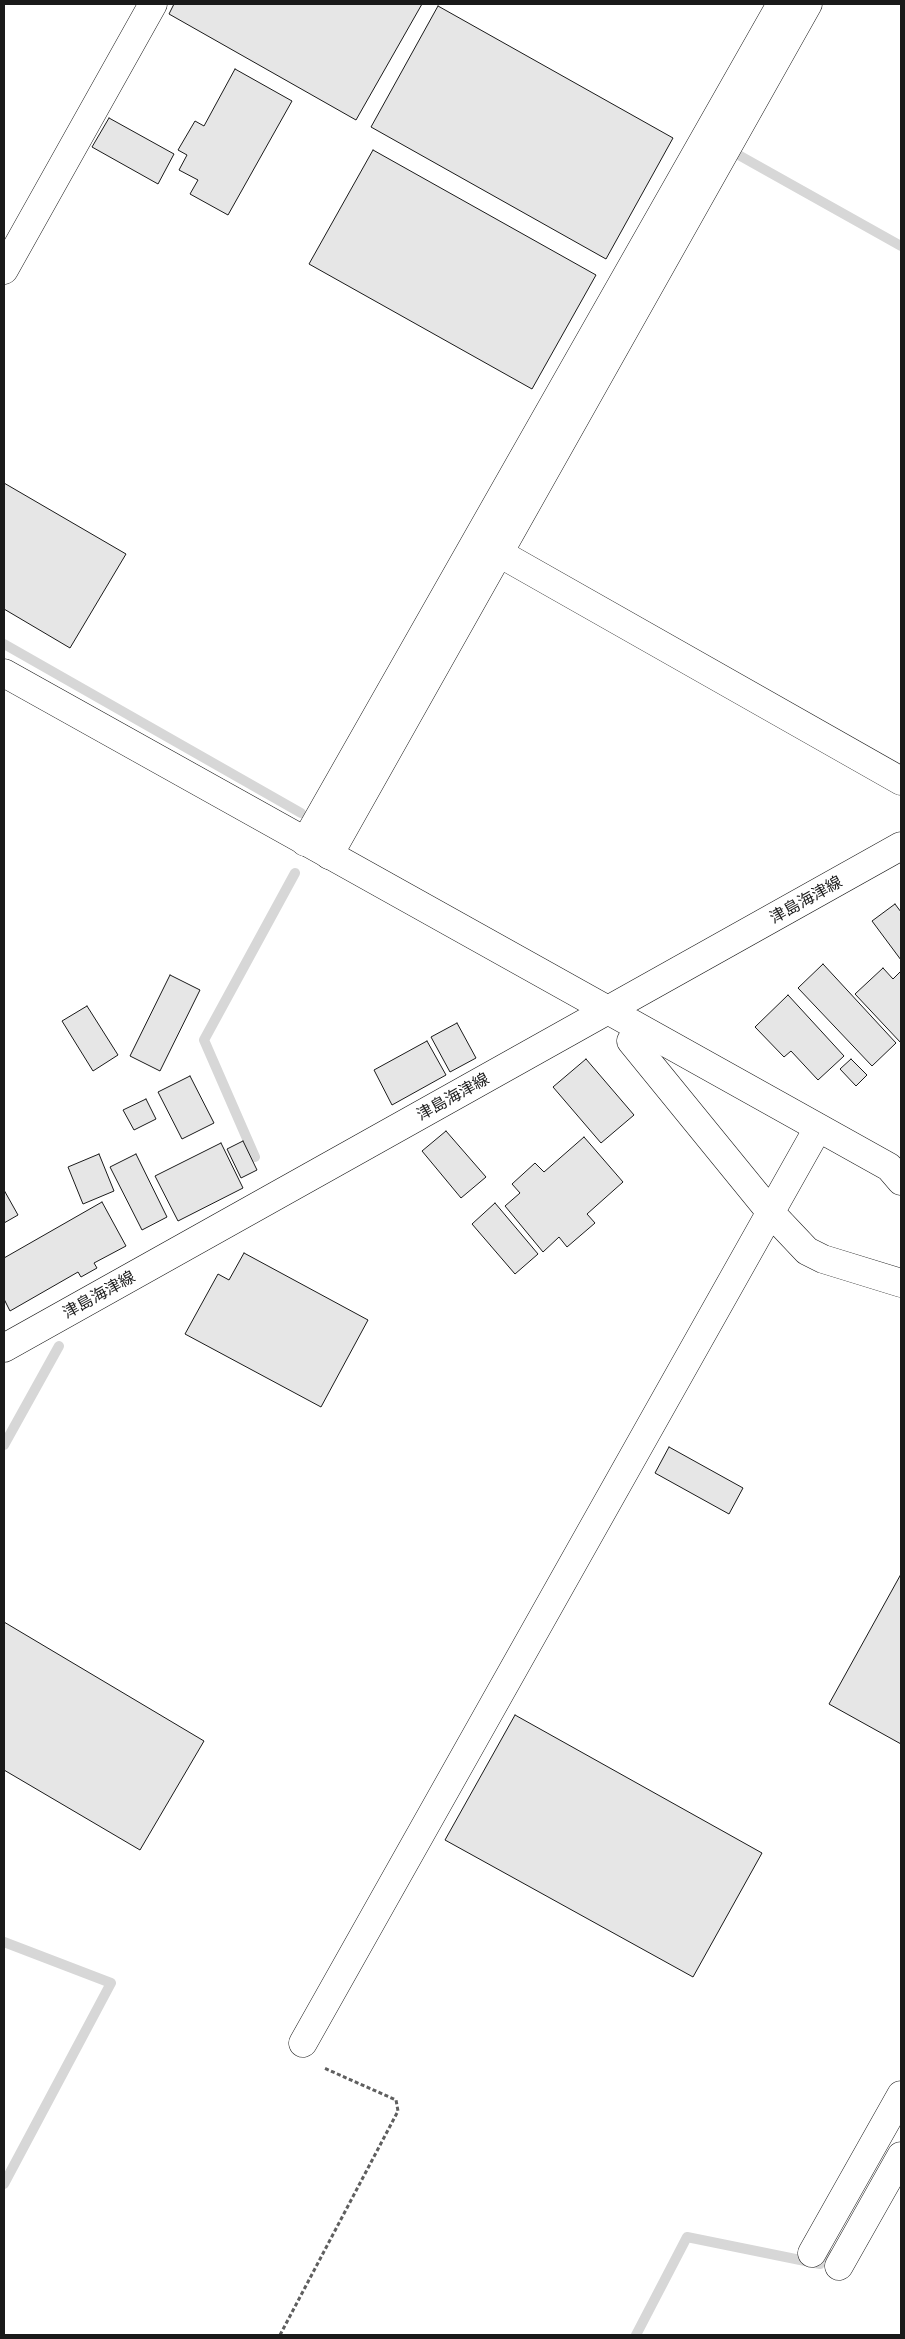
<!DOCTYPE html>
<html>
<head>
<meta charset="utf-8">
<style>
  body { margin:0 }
  #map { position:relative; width:905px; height:2339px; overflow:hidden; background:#fff; font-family:"Crimson Pro",serif }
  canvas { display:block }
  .frame { position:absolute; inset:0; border:5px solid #1a1a1a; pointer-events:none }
</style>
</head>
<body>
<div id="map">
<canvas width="905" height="2339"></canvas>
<div class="frame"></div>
</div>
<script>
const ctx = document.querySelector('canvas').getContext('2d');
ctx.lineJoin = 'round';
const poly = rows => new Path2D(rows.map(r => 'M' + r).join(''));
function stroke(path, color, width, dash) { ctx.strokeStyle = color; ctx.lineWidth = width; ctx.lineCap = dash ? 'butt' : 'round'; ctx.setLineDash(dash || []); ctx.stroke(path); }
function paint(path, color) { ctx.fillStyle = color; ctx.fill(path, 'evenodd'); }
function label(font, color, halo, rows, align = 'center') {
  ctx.font = font + ' "Crimson Pro","Noto Sans JP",serif'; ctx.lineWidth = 4; ctx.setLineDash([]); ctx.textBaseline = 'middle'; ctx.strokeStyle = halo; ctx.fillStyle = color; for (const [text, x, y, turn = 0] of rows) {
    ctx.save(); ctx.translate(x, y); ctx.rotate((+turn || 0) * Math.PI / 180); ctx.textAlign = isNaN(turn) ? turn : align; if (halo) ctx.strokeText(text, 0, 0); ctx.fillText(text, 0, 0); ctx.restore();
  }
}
stroke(poly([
  [735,153,901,246],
  [4,644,301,813],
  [255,1157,204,1040,295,873],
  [4,1445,59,1346],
  [4,1942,111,1983,4,2184],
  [636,2335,687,2237,820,2264,827,2252]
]), '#d7d7d7', 10);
const building = poly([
  [174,4,422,4,356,120,169,14,174,4],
  [438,6,673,138,606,259,371,127,438,6],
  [235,69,292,101,228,215,190,194,198,180,179,170,187,155,178,150,195,121,204,126,235,69],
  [109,118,174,154,158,184,92,147,109,118],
  [373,150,596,275,532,389,309,264,373,150],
  [4,483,126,554,70,648,4,609,4,483],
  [895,904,901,912,901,960,872,921,895,904],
  [823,964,896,1043,872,1066,798,988,823,964],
  [883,968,893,979,901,971,901,1043,855,994,883,968],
  [170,975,200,990,160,1071,130,1056,170,975],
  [788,995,844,1056,818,1080,791,1051,784,1057,755,1027,788,995],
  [87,1006,118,1055,93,1071,62,1021,87,1006],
  [457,1023,476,1058,450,1072,431,1037,457,1023],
  [427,1041,446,1075,392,1105,374,1070,427,1041],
  [586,1059,634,1115,601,1143,553,1087,586,1059],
  [851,1059,867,1075,856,1086,840,1069,851,1059],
  [190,1076,214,1123,182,1139,158,1092,190,1076],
  [146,1099,156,1119,134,1130,123,1110,146,1099],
  [446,1131,486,1177,461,1198,422,1151,446,1131],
  [584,1137,623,1182,587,1214,595,1223,567,1247,559,1237,543,1252,505,1206,520,1193,512,1184,535,1163,544,1172,584,1137],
  [243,1141,257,1170,241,1178,227,1149,243,1141],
  [221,1143,243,1188,178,1221,155,1176,221,1143],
  [99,1154,114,1191,83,1204,68,1167,99,1154],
  [136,1154,167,1217,142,1230,110,1167,136,1154],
  [4,1190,18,1215,4,1223,4,1190],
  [102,1202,126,1246,94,1263,97,1268,81,1277,78,1272,10,1311,4,1299,4,1258,102,1202],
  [495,1203,538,1254,515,1274,472,1224,495,1203],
  [244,1253,368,1320,321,1407,185,1334,218,1274,229,1280,244,1253],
  [669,1447,743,1488,729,1514,655,1473,669,1447],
  [901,1574,901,1744,829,1704,901,1574],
  [4,1622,204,1741,140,1850,4,1770,4,1622],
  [515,1715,762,1853,693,1977,445,1840,515,1715]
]);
paint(building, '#e6e6e6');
stroke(building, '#1a1a1a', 1);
const street = poly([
  [4,270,153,4],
  [499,553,901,781],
  [305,842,781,4],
  [329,855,808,4],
  [631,1041,772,1214,807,1251,823,1259,901,1283],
  [303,2043,818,1128],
  [812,2253,901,2095],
  [839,2266,901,2156]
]);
const secondary = poly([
  [4,673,889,1167,901,1181],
  [4,1348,901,846]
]);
stroke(street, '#1a1a1a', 29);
stroke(secondary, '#1a1a1a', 29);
stroke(poly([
  [280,2335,398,2111,396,2100,324,2068]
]), '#5f5f5f', 3, [4, 2.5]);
stroke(street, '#fff', 28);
stroke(secondary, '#fff', 28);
label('16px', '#1a1a1a', '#fff', [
  ["津島海津線",806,900,-29],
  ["津島海津線",453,1097,-29],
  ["津島海津線",99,1295,-29]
]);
</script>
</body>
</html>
